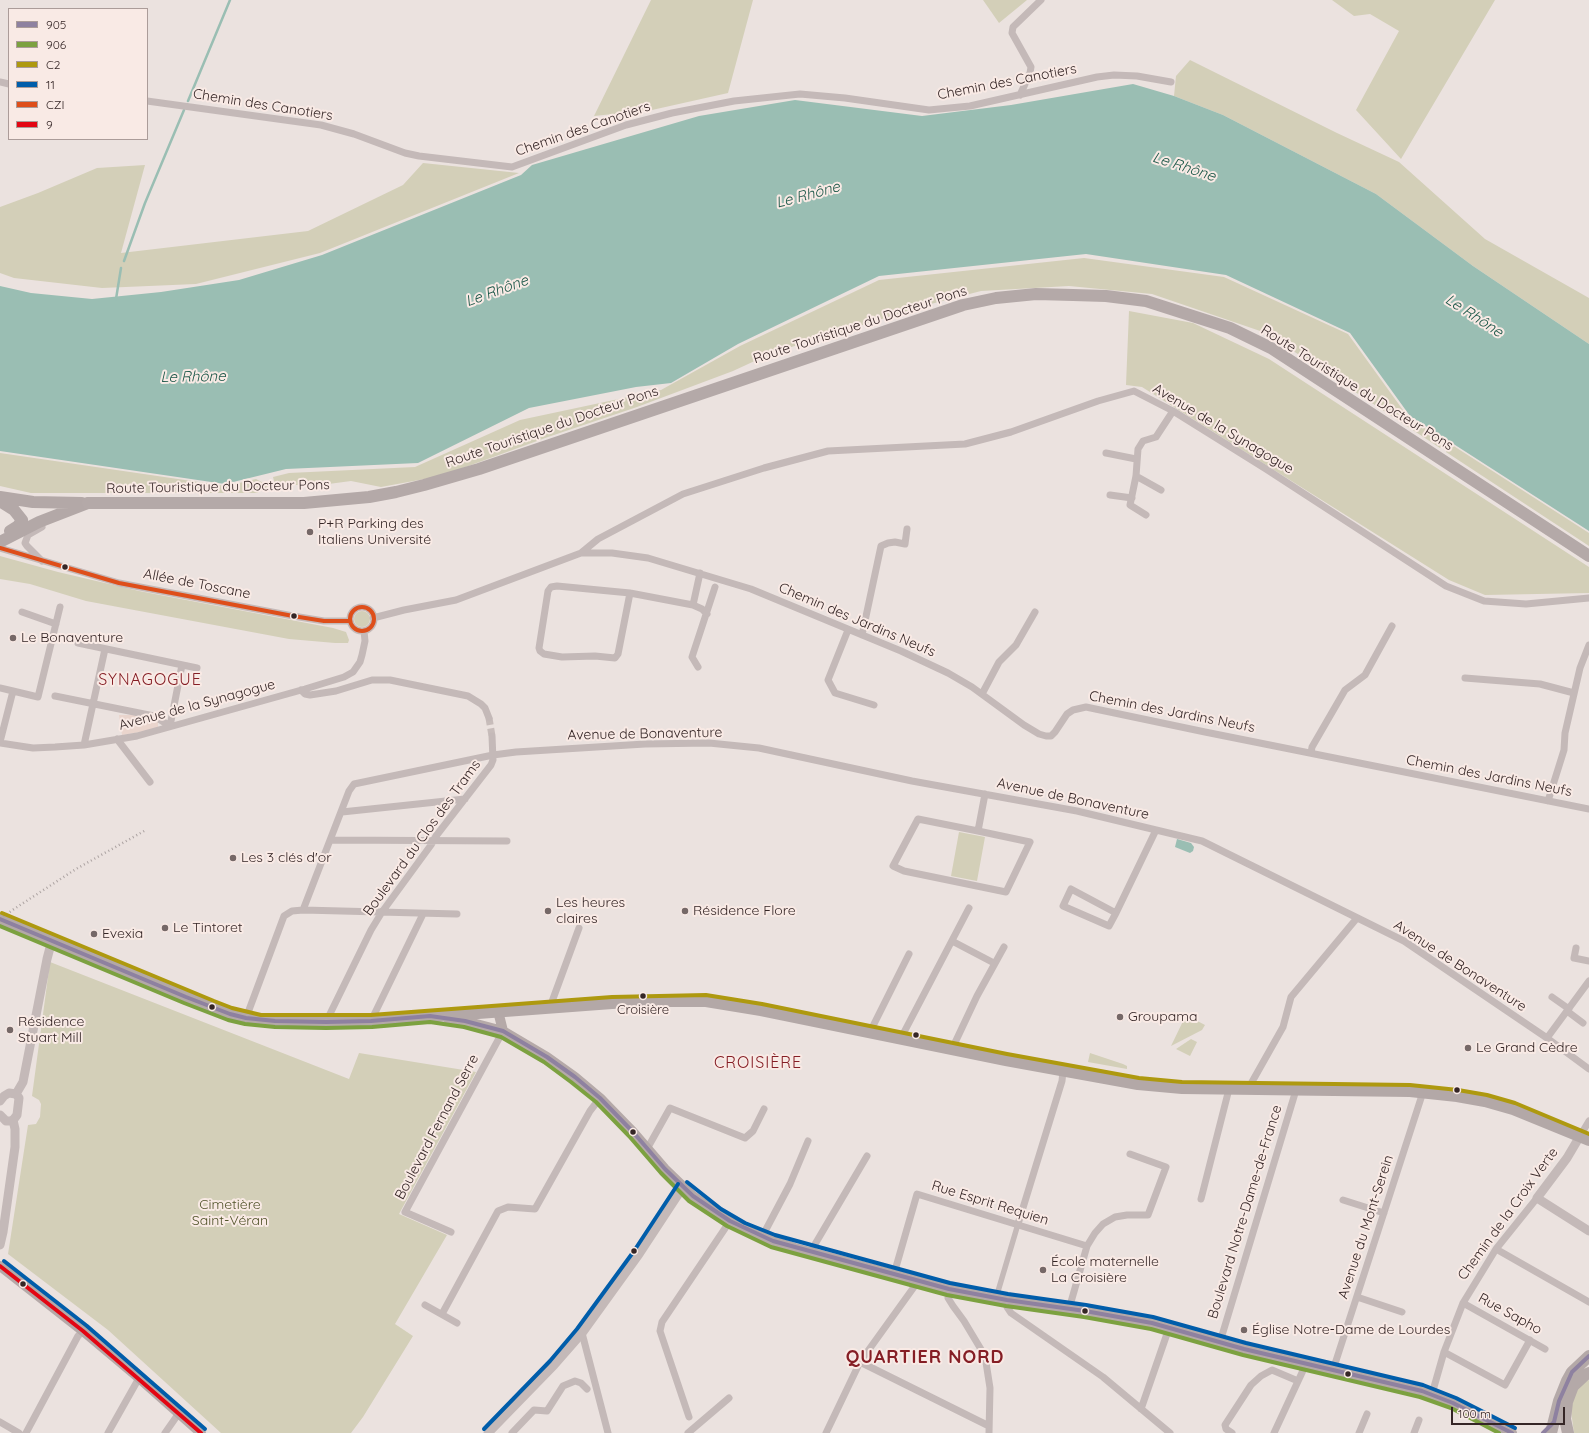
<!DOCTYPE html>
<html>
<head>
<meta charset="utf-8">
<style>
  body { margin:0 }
  #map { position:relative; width:1589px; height:1433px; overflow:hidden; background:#ebe2df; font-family:Quicksand,sans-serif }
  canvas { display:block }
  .legend { position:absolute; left:8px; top:8px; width:140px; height:132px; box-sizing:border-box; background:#f9eae5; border:1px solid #ab9c99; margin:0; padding:5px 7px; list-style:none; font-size:12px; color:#352626 }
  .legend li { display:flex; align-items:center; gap:8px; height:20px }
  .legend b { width:20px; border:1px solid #ab9c99 }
  .scale { position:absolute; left:1451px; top:1407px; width:114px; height:18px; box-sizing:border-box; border:2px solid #352626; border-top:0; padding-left:5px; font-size:12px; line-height:14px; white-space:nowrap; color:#352626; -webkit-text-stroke:3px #f9eae5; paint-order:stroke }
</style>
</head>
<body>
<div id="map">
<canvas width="1589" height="1433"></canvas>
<ul class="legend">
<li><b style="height:5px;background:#8e81a0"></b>905</li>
<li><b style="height:5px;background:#7ca140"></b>906</li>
<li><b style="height:5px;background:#ae990f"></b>C2</li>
<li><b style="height:5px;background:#005daa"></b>11</li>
<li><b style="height:5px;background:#de4e1a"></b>CZI</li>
<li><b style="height:5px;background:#e30613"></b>9</li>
</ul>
<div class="scale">100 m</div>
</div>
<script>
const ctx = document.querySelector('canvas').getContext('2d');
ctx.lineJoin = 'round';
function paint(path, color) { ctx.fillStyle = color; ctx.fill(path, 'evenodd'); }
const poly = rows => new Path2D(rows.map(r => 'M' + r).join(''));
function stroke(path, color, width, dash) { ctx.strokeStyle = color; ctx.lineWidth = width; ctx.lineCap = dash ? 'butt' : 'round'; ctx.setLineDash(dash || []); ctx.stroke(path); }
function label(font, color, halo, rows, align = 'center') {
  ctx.font = font + ' Quicksand,sans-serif'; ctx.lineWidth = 4; ctx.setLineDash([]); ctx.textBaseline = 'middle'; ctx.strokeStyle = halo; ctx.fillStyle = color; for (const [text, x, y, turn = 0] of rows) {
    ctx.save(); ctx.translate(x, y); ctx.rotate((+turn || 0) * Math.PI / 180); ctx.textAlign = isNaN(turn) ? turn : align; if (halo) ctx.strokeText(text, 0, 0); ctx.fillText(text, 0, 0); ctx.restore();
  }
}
paint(poly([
  [651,0,753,0,728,93,652,110,594,116],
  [983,0,1027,0,999,23],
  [1332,0,1495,0,1401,159,1356,110,1399,31,1370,14,1354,16],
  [1190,60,1337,133,1399,162,1485,239,1589,298,1589,344,1473,266,1376,194,1223,115,1174,96,1176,76],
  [423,163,519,173,320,253,196,284,102,288,14,278,0,273,0,207,38,193,97,168,145,165,121,253,308,231,403,185],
  [1084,258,1224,277,1348,334,1408,417,1444,441,1440,448,1266,333,1152,294,1069,286,981,291,927,305,772,353,733,371,637,407,548,437,441,476,381,487,351,481,321,485,275,485,273,477,289,473,415,467,520,420,661,390,740,346,879,280],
  [1129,311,1193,323,1269,359,1589,567,1589,593,1485,595,1449,580,1142,387,1126,385],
  [1449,443,1589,533,1589,546,1446,452],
  [0,453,226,486,256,479,269,486,257,493,31,493,0,486],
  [0,556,58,572,139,591,333,628,346,632,349,640,348,643,335,643,289,639,86,601,30,584,0,579],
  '354 619a8 8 0 1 1 16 0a8 8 0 1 1-16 0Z',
  [959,832,985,837,977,881,951,876],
  [50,962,349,1079,359,1053,476,1072,399,1214,447,1235,395,1324,413,1336,363,1417,351,1433,221,1433,108,1330,8,1254,28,1125,36,1124,40,1117,41,1104,39,1100,32,1096],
  [1186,1015,1205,1025,1202,1030,1171,1046],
  [1191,1039,1197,1042,1190,1056,1176,1049],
  [1090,1053,1123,1064,1127,1066,1127,1069,1088,1062],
  [1589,1380,1589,1433,1574,1433,1571,1411,1573,1399,1577,1389,1584,1382]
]), '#d3cfb8');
paint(poly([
  [119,715,138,715,158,721,158,728,152,730,122,735]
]), '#ead5cd');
paint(poly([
  [1133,84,1174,96,1223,115,1376,194,1473,266,1589,344,1589,531,1410,416,1350,333,1226,275,1086,254,879,276,738,344,671,383,636,387,529,408,418,463,286,469,225,484,0,451,0,286,31,293,92,299,161,292,239,280,322,255,521,175,532,165,699,116,795,100,922,116,1011,105],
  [1177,839,1191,843,1194,847,1193,851,1190,853,1175,847]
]), '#9abeb3');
stroke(poly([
  [188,101,230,0],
  [124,261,145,203,184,110],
  [116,299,121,268]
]), '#9abeb3', 2.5);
stroke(poly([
  [489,718,492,736]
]), '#c7bcba', 7, [7, 3.5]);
stroke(poly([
  [996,1298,1018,1224]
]), '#c4b9b8', 5.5);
stroke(poly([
  [0,82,9,84],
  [1020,95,1030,73,1031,67,1012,33,1013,27,1041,0],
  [147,101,321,125,354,134,405,153,419,156,512,167,626,125,672,113,734,101,800,94,845,98,929,110,970,106,1097,77,1114,75,1137,76,1171,82],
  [1106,453,1136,459],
  [1136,476,1161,490],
  [1110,495,1132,498],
  [1146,515,1130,505,1136,476,1138,449,1143,441,1156,437,1173,411],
  [42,527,28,535,25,543,27,546,42,561],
  [0,548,119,583,293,616,324,621,350,621],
  [581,553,612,553,648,558,751,589,901,651,948,673,972,687,1024,725,1039,734,1046,736,1051,736,1055,732,1067,714,1073,710,1086,707,1205,732,1589,809],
  [630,593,618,654,615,658,595,656,562,657,544,654,540,651,539,648,548,591,551,587,557,586,630,593,693,605,702,609,707,614],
  [693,605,700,573],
  '350 619a12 12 0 1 1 24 0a12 12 0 1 1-24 0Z',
  [22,612,56,624],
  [373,618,404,610,456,600,581,553,598,539,683,494,764,468,828,451,965,444,1011,432,1098,401,1134,391,1173,411,1266,469,1446,586,1484,601,1526,604,1589,598],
  [848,630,828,680,835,693,874,705],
  [862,635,881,546,888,543,895,542,905,544,907,529],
  [78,643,197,668],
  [698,667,692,657,715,587],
  [1465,678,1540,684,1574,693],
  [0,688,13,691],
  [301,690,305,694,310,695,336,691,372,680,390,680,468,696,481,704,485,708,489,718],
  [982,694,999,662,1016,645,1035,612],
  [55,696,154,716,170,726,182,665],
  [117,739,150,782],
  [0,742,13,691,38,697,60,607],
  [0,743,33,748,55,747,84,745,137,736,305,689,344,677,353,672,360,662,362,655,365,641,364,631],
  [84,745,105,649],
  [1311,753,1312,747,1345,690,1365,675,1392,626],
  [1548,801,1564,750,1565,733,1580,668,1589,645],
  [342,812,465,799],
  [978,831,918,819,893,866,904,871,1006,892,1030,842,978,831,985,794],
  [331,840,507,841],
  [303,910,349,791,354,784,493,755,516,752,645,744,709,743,759,748,912,781,1077,811,1202,841,1404,941,1547,1038,1589,1069],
  [1116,913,1071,889,1063,906,1109,926,1116,913,1156,830],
  [952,941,992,962],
  [1576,948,1574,958,1589,961],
  [1552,997,1569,1009],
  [550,1007,579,928],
  [1567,1011,1583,1023],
  [246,1018,284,916,292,911,303,910,457,914],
  [371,1021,423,914],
  [326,1022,371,930,382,912,431,845,436,836,491,765,493,760,492,736],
  [870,1032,909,954],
  [901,1038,969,908],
  [1547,1038,1589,981],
  [952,1049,977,996,1004,947],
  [1248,1089,1283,1027,1291,997,1357,918],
  [1580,1136,1589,1121],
  [647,1149,670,1108,745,1138,753,1131,764,1109],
  [1201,1199,1229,1089],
  [1343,1200,1384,1213],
  [1018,1224,1062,1081,1063,1071],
  [451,1232,405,1212,503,1031],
  [762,1237,790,1184,808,1141],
  [1496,1249,1589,1302],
  [811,1251,867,1156],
  [894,1274,917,1194,1087,1246],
  [949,1289,948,1298,953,1306,964,1321,985,1356,990,1388,989,1433],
  [1357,1297,1402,1312],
  [1007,1300,1007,1307,1011,1313,1103,1377,1170,1433],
  [1463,1303,1545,1349],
  [425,1305,457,1323],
  [1069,1309,1087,1246,1095,1233,1103,1224,1115,1217,1127,1215,1148,1215,1166,1167,1130,1154],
  [442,1314,498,1211,508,1207,535,1209,590,1111,600,1098],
  [582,1333,608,1433],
  [1220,1342,1296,1090],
  [1444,1352,1505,1385,1530,1340],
  [860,1362,989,1426],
  [1333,1370,1423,1092],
  [1432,1394,1444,1352,1463,1303,1496,1249,1537,1198],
  [1141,1409,1169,1328],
  [689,1417,660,1331,662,1322,730,1221],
  [0,1422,19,1433],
  [26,1433,78,1336,83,1331],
  [108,1433,139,1378],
  [165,1433,179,1413],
  [512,1433,534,1410,547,1411,563,1386,575,1381,581,1383,587,1389],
  [688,1433,729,1398],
  [826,1433,860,1362,914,1287,916,1280],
  [1232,1433,1226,1429,1225,1425,1251,1385,1261,1376,1272,1370,1298,1381],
  [1274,1433,1306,1364],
  [1359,1433,1367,1414],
  [1414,1433,1419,1420]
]), '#c4b9b8', 7);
stroke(poly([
  [16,1094,23,1082,47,959,52,940],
  [0,1101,4,1096,9,1093,16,1094,19,1098,17,1115,14,1119,11,1121,6,1121,0,1115],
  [1580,1136,1567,1158,1537,1198,1589,1231],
  [0,1245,3,1232,15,1147,15,1129,13,1120],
  [488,1433,554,1365,582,1333,639,1254,683,1187]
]), '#c4b9b8', 9);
stroke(poly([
  [498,1011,503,1031],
  [448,1019,465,1021,503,1031,547,1057,575,1077,600,1098,633,1132,665,1169,693,1196,718,1214,762,1237,795,1248,949,1289,1007,1300,1085,1311,1152,1323,1244,1349,1422,1391,1453,1403,1512,1433],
  [0,1266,83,1331,139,1378,201,1433]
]), '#b5a9a8', 10);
stroke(poly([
  [0,497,33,502,82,503],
  [0,501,14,510,22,520,18,526,10,531],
  [0,542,39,522,88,503],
  [0,919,212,1007,230,1014,260,1021,326,1022,371,1021,612,1003,661,1001,706,1001,761,1010,1006,1060,1138,1084,1182,1088,1410,1091,1457,1096,1485,1101,1513,1109,1589,1140]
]), '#b3a8a7', 12);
stroke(poly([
  [88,503,304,503,369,497,396,492,424,485,479,469,963,305,996,298,1036,294,1073,295,1106,296,1146,301,1230,328,1271,348,1589,556],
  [1551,1433,1559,1401,1567,1381,1572,1372,1589,1356],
  [1568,1433,1565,1419,1567,1402,1573,1386,1585,1375,1589,1373]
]), '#b4a9a8', 12);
stroke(poly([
  [0,919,14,909,76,869,146,830]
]), '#aca3a2', 2.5, [1, 3]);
stroke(poly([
  [0,919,186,997,230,1014,246,1018,275,1021,326,1022,371,1021,430,1016,465,1021,503,1031,547,1057,575,1077,600,1098,633,1132,665,1169,693,1196,730,1221,773,1241,949,1289,1007,1300,1085,1311,1152,1323,1244,1349,1422,1391,1453,1403,1512,1433],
  [1543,1433,1554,1422,1559,1401,1572,1372,1589,1356]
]), '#8e81a0', 4);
stroke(poly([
  [0,926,184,1003,228,1020,245,1024,275,1027,326,1028,372,1027,430,1022,464,1027,501,1037,544,1062,571,1082,596,1102,629,1136,661,1173,689,1201,727,1226,771,1247,947,1295,1006,1306,1084,1317,1151,1329,1243,1355,1420,1397,1451,1408,1499,1433]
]), '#7ca140', 4);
stroke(poly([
  [2,913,214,1001,232,1008,261,1015,371,1015,612,997,706,995,762,1004,1007,1054,1139,1078,1182,1082,1410,1085,1458,1090,1487,1095,1515,1103,1589,1134]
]), '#ae990f', 4);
stroke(poly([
  [687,1182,721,1209,745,1223,775,1235,950,1283,1008,1294,1086,1305,1153,1317,1246,1343,1423,1385,1456,1398,1515,1428],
  [4,1261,87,1326,205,1429],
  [484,1429,550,1361,577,1329,634,1251,678,1184]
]), '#005daa', 4);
stroke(poly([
  [0,548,119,583,293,616,324,621,350,621],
  '350 619a12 12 0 1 1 24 0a12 12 0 1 1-24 0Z'
]), '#de4e1a', 4);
stroke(poly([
  [0,1266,83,1331,201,1433]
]), '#e30613', 4);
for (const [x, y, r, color] of [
  [310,532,4,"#756867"],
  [65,567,3.5,"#352626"],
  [294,616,3.5,"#352626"],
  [13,638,4,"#756867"],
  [233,858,4,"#756867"],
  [548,911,4,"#756867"],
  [685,911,4,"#756867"],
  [165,928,4,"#756867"],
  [94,934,4,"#756867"],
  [643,996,3.5,"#352626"],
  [212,1007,3.5,"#352626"],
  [1120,1017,4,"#756867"],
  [10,1030,4,"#756867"],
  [916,1035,3.5,"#352626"],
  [1468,1048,4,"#756867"],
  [1457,1090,3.5,"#352626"],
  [633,1132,3.5,"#352626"],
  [634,1251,3.5,"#352626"],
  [1043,1270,4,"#756867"],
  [23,1284,3.5,"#352626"],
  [1085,1311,3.5,"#352626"],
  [1244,1330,4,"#756867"],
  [1348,1374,3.5,"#352626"]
]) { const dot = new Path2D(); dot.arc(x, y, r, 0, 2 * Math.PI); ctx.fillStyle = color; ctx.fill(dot); stroke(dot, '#f9eae5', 1.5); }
label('13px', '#352626', '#f9eae5', [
  ["Croisière",643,1010]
]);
label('14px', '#352626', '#f9eae5', [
  ["Chemin des Canotiers",1007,82,-11],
  ["Chemin des Canotiers",263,105,9],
  ["Chemin des Canotiers",583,129,-19],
  ["Route Touristique du Docteur Pons",860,325,-18],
  ["Route Touristique du Docteur Pons",1357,388,32],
  ["Route Touristique du Docteur Pons",552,427,-19],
  ["Avenue de la Synagogue",1223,429,31],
  ["Route Touristique du Docteur Pons",218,487,-1],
  ["Allée de Toscane",197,584,11],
  ["Chemin des Jardins Neufs",857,620,23],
  ["Avenue de la Synagogue",197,705,-15],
  ["Chemin des Jardins Neufs",1172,712,11],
  ["Avenue de Bonaventure",645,734,-1],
  ["Chemin des Jardins Neufs",1489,776,11],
  ["Avenue de Bonaventure",1073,799,12],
  ["Boulevard du Clos des Trams",422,838,-54],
  ["Avenue de Bonaventure",1460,966,33],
  ["Boulevard Fernand Serre",437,1127,-62],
  ["Rue Esprit Requien",990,1203,17],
  ["Boulevard Notre-Dame-de-France",1245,1212,-73],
  ["Chemin de la Croix Verte",1508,1214,-54],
  ["Avenue du Mont-Serein",1366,1227,-72],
  ["Rue Sapho",1510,1314,29]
]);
label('14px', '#352626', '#f9eae5', [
  ["P+R Parking des",318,524],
  ["Italiens Université",318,540],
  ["Le Bonaventure",21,638],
  ["Les 3 clés d'or",241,858],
  ["Les heures",556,903],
  ["claires",556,919],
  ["Résidence Flore",693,911],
  ["Le Tintoret",173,928],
  ["Evexia",102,934],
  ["Groupama",1128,1017],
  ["Résidence",18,1022],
  ["Stuart Mill",18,1038],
  ["Le Grand Cèdre",1476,1048],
  ["École maternelle",1051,1262],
  ["La Croisière",1051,1278],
  ["Église Notre-Dame de Lourdes",1252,1330]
], 'left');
label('14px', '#51532a', '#f9eae5', [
  ["Cimetière",230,1205],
  ["Saint-Véran",230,1221]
]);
label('italic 15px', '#1b5748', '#f9eae5', [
  ["Le Rhône",1184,167,18],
  ["Le Rhône",808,195,-15],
  ["Le Rhône",497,291,-20],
  ["Le Rhône",1474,316,33],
  ["Le Rhône",193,377,-1]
]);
ctx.letterSpacing = '1px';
label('16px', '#851e25', '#f9eae5', [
  ["SYNAGOGUE",150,680],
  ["CROISIÈRE",758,1063]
]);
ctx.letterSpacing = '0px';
ctx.letterSpacing = '1px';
label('bold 18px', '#851e25', '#f9eae5', [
  ["QUARTIER NORD",925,1358]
]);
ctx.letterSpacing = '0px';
</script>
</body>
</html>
